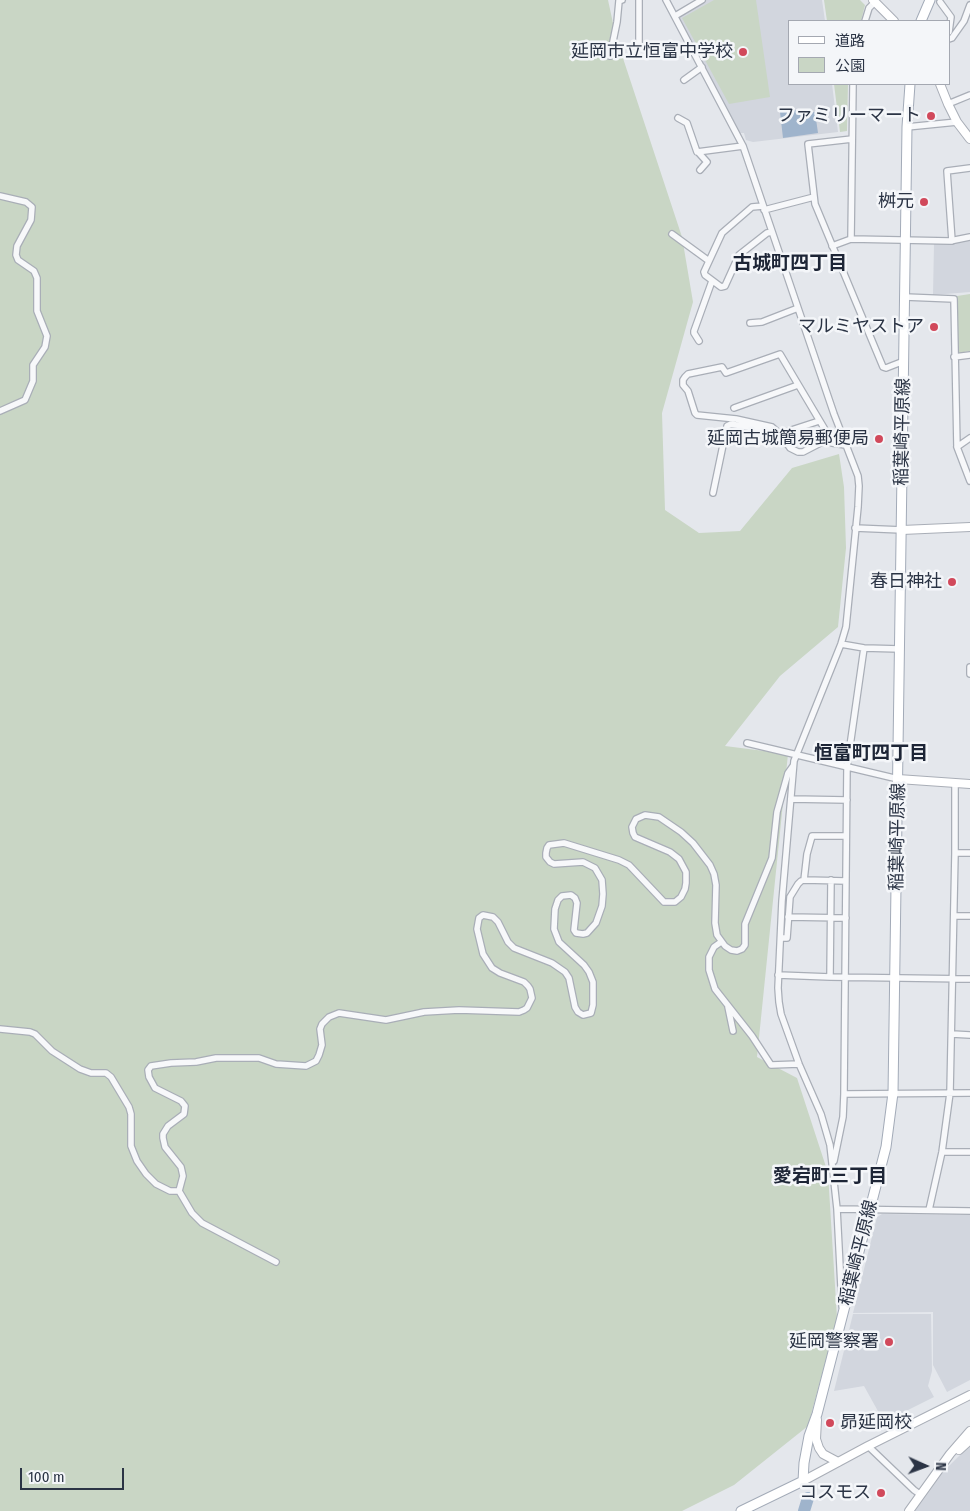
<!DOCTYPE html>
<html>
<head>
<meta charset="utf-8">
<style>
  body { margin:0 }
  #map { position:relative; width:970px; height:1511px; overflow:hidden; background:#e4e7ec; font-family:"Fira Sans Condensed","Noto Sans JP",sans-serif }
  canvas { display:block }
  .legend { position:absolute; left:788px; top:20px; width:162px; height:65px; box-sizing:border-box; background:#f4f6f9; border:1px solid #a4a8b1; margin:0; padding:6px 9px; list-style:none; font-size:15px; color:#2b3445 }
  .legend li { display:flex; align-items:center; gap:10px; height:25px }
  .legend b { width:25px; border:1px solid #a4a8b1 }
  .north { position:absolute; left:900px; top:1441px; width:50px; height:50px; -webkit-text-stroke:4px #f4f6f9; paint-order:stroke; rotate:92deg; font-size:14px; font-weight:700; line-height:20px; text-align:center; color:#2b3445 }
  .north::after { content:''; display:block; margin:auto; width:18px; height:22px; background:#2b3445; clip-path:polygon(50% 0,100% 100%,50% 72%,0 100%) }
  .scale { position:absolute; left:20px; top:1468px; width:104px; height:22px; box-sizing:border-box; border:2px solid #2b3445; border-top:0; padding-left:6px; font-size:15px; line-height:18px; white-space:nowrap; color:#2b3445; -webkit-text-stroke:4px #f4f6f9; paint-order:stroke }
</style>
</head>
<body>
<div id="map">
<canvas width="970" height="1511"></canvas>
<ul class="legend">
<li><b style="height:6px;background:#fff"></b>道路</li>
<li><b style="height:14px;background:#c9d6c5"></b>公園</li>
</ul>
<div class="north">N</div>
<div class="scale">100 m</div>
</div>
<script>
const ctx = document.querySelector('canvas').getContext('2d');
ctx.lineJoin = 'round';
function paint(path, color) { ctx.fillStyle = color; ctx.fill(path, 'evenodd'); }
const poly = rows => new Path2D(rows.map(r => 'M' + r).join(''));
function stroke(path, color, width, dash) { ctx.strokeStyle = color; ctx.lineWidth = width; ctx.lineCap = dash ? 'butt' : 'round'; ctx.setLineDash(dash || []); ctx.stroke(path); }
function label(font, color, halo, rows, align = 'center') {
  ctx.font = font + ' "Fira Sans Condensed","Noto Sans JP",sans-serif'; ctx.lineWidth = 5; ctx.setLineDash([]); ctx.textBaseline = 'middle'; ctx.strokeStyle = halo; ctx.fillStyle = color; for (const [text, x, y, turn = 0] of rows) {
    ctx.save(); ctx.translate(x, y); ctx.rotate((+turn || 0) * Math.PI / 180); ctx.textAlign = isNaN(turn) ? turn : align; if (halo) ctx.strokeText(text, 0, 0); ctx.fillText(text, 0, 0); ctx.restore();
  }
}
paint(poly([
  [706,0,822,0,825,21,789,21,789,84,832,84,838,132,753,142,746,140,744,133,740,133,678,18,679,15],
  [970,240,970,292,933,295,934,244,955,243],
  [882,1214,970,1215,970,1380,947,1392,933,1365,933,1312,853,1313,877,1217],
  [853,1314,931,1314,932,1371,928,1386,934,1397,884,1422,864,1386,834,1391],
  [970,1445,970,1511,912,1511,939,1476]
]), '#d2d6de');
paint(poly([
  [0,0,608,0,616,37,682,237,693,302,662,413,665,510,699,533,740,531,792,468,839,454,844,487,846,548,838,627,780,676,725,746,788,754,757,1057,797,1078,828,1173,837,1318,808,1426,734,1485,682,1511,0,1511],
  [714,0,756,0,770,97,729,104,682,18],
  [824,0,860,0,865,5,861,21,827,21],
  [834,84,848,84,847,131,840,132],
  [970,294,970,351,958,353,957,296]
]), '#c9d6c5');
paint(poly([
  [803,109,804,113,815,112,818,133,783,138,780,112]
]), '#9fb4cc');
stroke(poly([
  [804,1511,808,1498]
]), '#9fb4cc', 12);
const street = poly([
  [639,0,639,43],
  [666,0,743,146,834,414,858,476,859,486,858,507,846,627,841,644,794,761,782,901,778,988,779,1002,781,1014,799,1064,821,1114,830,1145,837,1209,842,1306],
  [940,2,951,17,949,32],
  [675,16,702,0],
  [865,21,869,8,875,2],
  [949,39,952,38,964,21,970,5],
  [610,56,617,22,619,1,622,0],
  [684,80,702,67],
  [948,104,970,95],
  [678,118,687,123,697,152,743,146],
  [907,127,957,122],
  [852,139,808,144,815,204,883,367,886,368,904,361],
  [698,152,707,162,700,170],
  [0,196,26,202,32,207,31,220,17,246,16,255,18,260,34,271,37,278,37,311,47,336,45,347,33,365,33,381,25,400,0,411],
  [763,206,752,207,722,233,704,272,705,275,721,287,725,286,739,255,767,233,772,232],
  [764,210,814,197],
  [672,234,709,261],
  [851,239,853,84],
  [952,241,947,171,970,168],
  [832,246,851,239,950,241,970,237],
  [905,297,954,299,957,447,970,481],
  [750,323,762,322,798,308],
  [699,341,694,333,694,331,712,281],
  [954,357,970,355],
  [734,408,798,385],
  [830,438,780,354,726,373,722,367,688,374,685,377,683,380,683,385,688,391,695,413,697,415,736,419,772,427,781,435,790,448,798,452,803,452,830,438,832,443,845,445],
  [957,447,970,438],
  [713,493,727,426,731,424,770,431,776,435,819,421],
  [855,528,902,530],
  [841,644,864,648,900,649],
  [970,667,970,674],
  [747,743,898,779],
  [791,799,847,800],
  [955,853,970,853],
  [846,881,804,880,807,854,812,836,846,836],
  [954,916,970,916],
  [788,917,846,918],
  [781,938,787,938,790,897,798,884,801,881,804,880],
  [721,942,714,947,709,957,709,970,715,989,752,1036,771,1065,799,1064],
  [778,975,830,977,970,979],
  [830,977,831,880],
  [728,1007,733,1031],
  [0,1029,30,1032,35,1034,52,1051,80,1069,91,1073,106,1073,111,1077,129,1107,131,1114,131,1146,137,1161,146,1174,156,1184,170,1191,179,1191,183,1176,181,1167,165,1147,163,1138,163,1134,168,1126,184,1114,185,1106,181,1101,155,1088,149,1077,148,1070,151,1066,171,1063,196,1062,216,1058,259,1058,276,1064,306,1066,316,1061,319,1055,322,1045,320,1029,322,1024,329,1017,339,1013,386,1020,424,1012,459,1010,519,1012,524,1010,527,1008,532,998,530,989,528,986,524,982,500,973,492,968,483,954,477,929,479,918,483,915,493,917,498,922,508,942,514,948,552,963,565,972,569,978,575,1007,578,1012,583,1015,591,1013,593,1005,593,982,589,972,584,965,559,942,554,929,555,909,558,900,562,896,571,895,575,898,577,903,574,930,576,933,583,934,587,933,596,923,602,906,603,894,602,880,595,868,583,862,554,864,550,862,546,857,546,853,547,848,549,845,564,843,619,860,629,865,664,902,675,902,681,897,685,889,686,883,686,872,679,859,670,852,635,837,633,833,632,827,636,819,645,815,659,817,681,832,693,843,710,865,714,874,716,885,715,923,717,935,725,946,731,950,737,951,742,949,745,945,745,924,772,858,777,812,788,773,793,766],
  [952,1034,970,1035],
  [844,1094,970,1093],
  [942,1152,970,1152],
  [834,1161,843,1117,844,1094,847,767,864,648],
  [179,1191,192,1213,202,1223,276,1262],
  [837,1209,970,1211],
  [929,1210,942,1152,950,1093,955,853,955,783],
  [868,1446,914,1490,921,1495]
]);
const secondary = poly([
  [873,0,894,21],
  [940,84,948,104,957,122,970,139],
  [902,530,970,527],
  [898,779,970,784],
  [817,1420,816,1439,819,1448,823,1454,838,1462],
  [959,1450,970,1440],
  [803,1481,868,1446,970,1395],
  [909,1511,950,1454,970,1431]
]);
const primary = poly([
  [921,21,930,0],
  [741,1511,803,1481,804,1463,809,1436,817,1414,886,1147,893,1093,907,127,910,84]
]);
stroke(street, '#a9aeb7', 8);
stroke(secondary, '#a9aeb7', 10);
stroke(primary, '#a3abb8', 11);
stroke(street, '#f7f8fa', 5.5);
stroke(secondary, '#fff', 8);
stroke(primary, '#fff', 9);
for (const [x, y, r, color] of [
  [743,52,5,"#d1495b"],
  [931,116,5,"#d1495b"],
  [924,202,5,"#d1495b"],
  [934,327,5,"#d1495b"],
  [879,439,5,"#d1495b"],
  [952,582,5,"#d1495b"],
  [889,1342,5,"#d1495b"],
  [830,1423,5,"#d1495b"],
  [881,1493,5,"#d1495b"]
]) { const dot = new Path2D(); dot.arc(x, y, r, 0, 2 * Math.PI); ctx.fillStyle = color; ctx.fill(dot); stroke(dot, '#f4f6f9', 2); }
label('18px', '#2b3445', '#f4f6f9', [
  ["延岡市立恒富中学校",733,52],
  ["ファミリーマート",921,116],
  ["桝元",914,202],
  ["マルミヤストア",924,327],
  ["延岡古城簡易郵便局",869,439],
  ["春日神社",942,582],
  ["延岡警察署",879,1342],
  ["昴延岡校",840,1423,"left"],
  ["コスモス",871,1493]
], 'right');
label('18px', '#2b3445', '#f4f6f9', [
  ["稲葉崎平原線",903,432,-89],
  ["稲葉崎平原線",898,837,-89],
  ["稲葉崎平原線",859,1253,-76]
]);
label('bold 19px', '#1d2536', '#f4f6f9', [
  ["古城町四丁目",790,264],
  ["恒富町四丁目",871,754],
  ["愛宕町三丁目",830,1177]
]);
</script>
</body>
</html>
